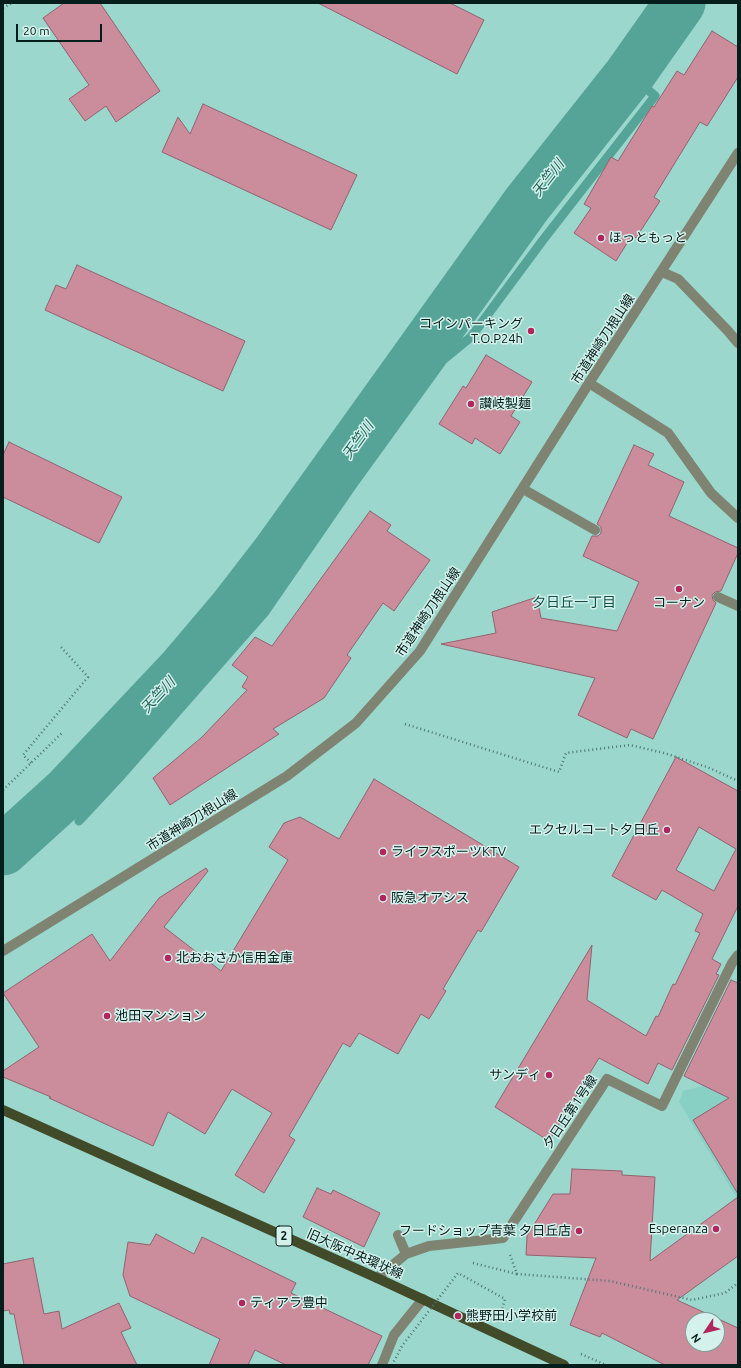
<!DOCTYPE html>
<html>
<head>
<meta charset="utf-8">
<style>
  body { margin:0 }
  #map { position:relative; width:741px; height:1368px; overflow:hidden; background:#9bd7cd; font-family:Ubuntu,sans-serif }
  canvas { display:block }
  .frame { position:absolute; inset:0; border:4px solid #051e1b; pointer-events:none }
  .north { position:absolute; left:685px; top:1312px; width:40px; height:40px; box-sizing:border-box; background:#d4f1ec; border:1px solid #819d98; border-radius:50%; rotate:235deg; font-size:11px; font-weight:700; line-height:16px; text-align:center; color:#051e1b }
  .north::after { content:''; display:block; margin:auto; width:14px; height:18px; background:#b2255d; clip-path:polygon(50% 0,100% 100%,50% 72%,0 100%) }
  .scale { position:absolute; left:16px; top:24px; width:86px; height:18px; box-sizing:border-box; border:2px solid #051e1b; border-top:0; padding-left:5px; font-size:12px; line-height:14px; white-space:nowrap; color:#051e1b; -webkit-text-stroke:3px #d4f1ec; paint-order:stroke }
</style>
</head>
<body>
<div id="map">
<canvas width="741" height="1368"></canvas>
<div class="frame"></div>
<div class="north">N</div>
<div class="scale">20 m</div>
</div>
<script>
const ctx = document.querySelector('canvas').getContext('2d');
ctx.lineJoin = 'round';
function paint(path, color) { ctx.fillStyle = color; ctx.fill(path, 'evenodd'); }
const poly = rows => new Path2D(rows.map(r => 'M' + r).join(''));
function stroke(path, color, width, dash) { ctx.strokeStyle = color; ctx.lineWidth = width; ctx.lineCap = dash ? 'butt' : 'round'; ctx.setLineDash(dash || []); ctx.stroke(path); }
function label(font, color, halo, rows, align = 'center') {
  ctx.font = font + ' Ubuntu,"Noto Sans JP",sans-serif'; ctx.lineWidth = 3; ctx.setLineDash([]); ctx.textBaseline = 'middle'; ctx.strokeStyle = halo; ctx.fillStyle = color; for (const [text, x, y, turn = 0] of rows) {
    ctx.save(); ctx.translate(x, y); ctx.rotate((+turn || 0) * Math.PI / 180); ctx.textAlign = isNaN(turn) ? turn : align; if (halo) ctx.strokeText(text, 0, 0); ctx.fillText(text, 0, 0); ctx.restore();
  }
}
paint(poly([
  [738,1077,738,1200,679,1102,683,1091]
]), '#88d0c4');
stroke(poly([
  [79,821,119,778,265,612,352,486,443,360,471,337,543,240,655,96,630,74]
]), '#56a498', 9);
stroke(poly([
  [3,850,67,792,183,669,233,610,277,553,527,204,630,74,680,3]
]), '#56a498', 51);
const building = poly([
  [64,3,100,3,160,91,116,122,106,106,85,121,69,99,89,85,43,18,64,3],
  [318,3,450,3,484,20,457,74,318,3],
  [712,31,738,47,738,77,707,126,700,122,654,197,660,201,636,238,632,235,616,261,574,233,591,208,584,204,611,157,618,161,652,106,654,107,677,71,684,75,712,31],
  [203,104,357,175,331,230,162,152,178,117,190,134,203,104],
  [77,265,245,341,223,391,45,310,56,285,66,289,77,265],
  [486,355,532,382,511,416,520,422,500,454,475,438,472,444,439,424,463,386,466,388,486,355],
  [9,442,122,497,99,543,3,497,3,455,9,442],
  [634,445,654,454,648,465,684,482,669,516,738,548,738,553,721,591,715,592,712,595,713,600,716,603,653,739,631,729,627,738,578,715,595,678,441,644,496,633,492,612,537,597,541,618,617,631,639,582,583,556,592,536,598,536,601,533,601,527,597,524,634,445],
  [370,511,391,525,387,531,430,560,394,611,383,603,347,655,351,658,324,698,273,729,279,734,170,805,153,778,201,738,247,690,242,687,248,677,232,665,255,637,272,646,370,511],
  [676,757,738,791,738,906,712,959,721,964,716,974,719,975,672,1070,658,1063,648,1084,599,1058,549,1141,495,1107,592,945,587,1000,646,1036,656,1016,658,1017,673,984,675,985,700,933,695,931,703,914,662,890,656,900,612,876,676,757],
  [699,827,736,849,714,891,676,870,699,827],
  [374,779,519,867,481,932,478,930,443,989,446,991,429,1019,421,1014,398,1054,359,1033,350,1047,343,1043,289,1136,295,1140,264,1193,235,1175,272,1113,232,1089,205,1134,168,1112,153,1146,49,1098,51,1097,3,1077,3,1071,39,1047,3,993,92,934,110,961,159,898,206,868,208,871,164,927,221,971,288,860,269,847,284,823,300,817,339,839,374,779],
  [731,980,738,983,738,1194,693,1120,729,1098,684,1076,731,980],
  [572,1169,622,1171,622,1175,655,1177,650,1261,738,1197,738,1256,677,1300,738,1328,738,1365,665,1365,602,1333,600,1337,570,1325,596,1258,526,1255,527,1236,553,1194,570,1194,572,1169],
  [693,1320,717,1320,717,1344,693,1344,693,1320],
  [317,1188,331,1194,333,1190,380,1213,364,1247,303,1217,317,1188],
  [156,1234,194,1254,202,1237,296,1283,291,1293,382,1336,368,1365,286,1365,255,1350,248,1365,209,1365,220,1339,130,1296,123,1275,128,1242,150,1245,156,1234],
  [33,1258,44,1314,59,1311,62,1329,119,1303,131,1328,121,1332,137,1365,24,1365,14,1314,10,1314,9,1310,3,1311,3,1264,33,1258]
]);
paint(building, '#cb8c9c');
stroke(building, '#92626e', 1);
stroke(poly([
  [3,8,12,3],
  [405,724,559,772,566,753,630,745,664,753,707,767,738,781],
  [31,763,23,755,88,677,61,647],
  [3,790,62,733],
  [510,1255,517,1274,610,1281,692,1300,725,1293,738,1283],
  [473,1263,517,1274],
  [581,1354,606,1365]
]), '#4d7670', 2.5, [1, 3]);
stroke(poly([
  [589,383,668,433,711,493,738,518],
  [523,489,595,530],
  [718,597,738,606]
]), '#7e8471', 10);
stroke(poly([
  [662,272,678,279,728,331,738,343],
  [398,1235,406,1254],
  [377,1278,406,1254,429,1246,503,1238,607,1079,662,1106,732,963,738,955],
  [382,1365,394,1335,423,1299]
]), '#7e8471', 10);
stroke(poly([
  [3,951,287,776,356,723,420,651,589,383,738,153]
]), '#7e8471', 10);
stroke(poly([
  [3,1110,377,1278,564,1365]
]), '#414b2a', 10);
stroke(poly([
  [392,1365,402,1346,458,1273,505,1299,500,1317]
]), '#4d7670', 2.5, [1, 3]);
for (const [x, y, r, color] of [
  [601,238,4,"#b2255d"],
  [531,331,4,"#b2255d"],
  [471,404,4,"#b2255d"],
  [679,589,4,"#b2255d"],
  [667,830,4,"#b2255d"],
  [383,852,4,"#b2255d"],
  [383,898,4,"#b2255d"],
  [168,958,4,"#b2255d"],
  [107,1016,4,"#b2255d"],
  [549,1075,4,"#b2255d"],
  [716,1229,4,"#b2255d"],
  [579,1231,4,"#b2255d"],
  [242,1303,4,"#b2255d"],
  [458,1316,4,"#b2255d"]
]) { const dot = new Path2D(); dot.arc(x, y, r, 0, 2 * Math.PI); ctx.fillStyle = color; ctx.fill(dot); stroke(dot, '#d4f1ec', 1.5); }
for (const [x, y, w] of [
  [284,1236,16]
]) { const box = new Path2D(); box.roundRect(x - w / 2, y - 10, w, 20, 3); ctx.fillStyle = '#d4f1ec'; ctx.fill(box); stroke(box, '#051e1b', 1); }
label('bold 12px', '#051e1b', null, [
  ["2",284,1236]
]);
label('13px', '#051e1b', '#d4f1ec', [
  ["ほっともっと",609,238],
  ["コインパーキング",523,324,"right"],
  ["T.O.P24h",523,339,"right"],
  ["讃岐製麺",479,404],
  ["コーナン",679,603,"center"],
  ["エクセルコート夕日丘",659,830,"right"],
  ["ライフスポーツKTV",391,852],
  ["阪急オアシス",391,898],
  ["北おおさか信用金庫",176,958],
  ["池田マンション",115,1016],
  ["サンディ",541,1075,"right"],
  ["Esperanza",708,1229,"right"],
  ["フードショップ青葉 夕日丘店",571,1231,"right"],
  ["ティアラ豊中",250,1303],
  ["熊野田小学校前",466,1316]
], 'left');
label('13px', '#051e1b', '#d4f1ec', [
  ["市道神崎刀根山線",603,339,-57],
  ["市道神崎刀根山線",428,612,-56],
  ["市道神崎刀根山線",192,820,-32],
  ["夕日丘第1号線",570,1112,-56],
  ["旧大阪中央環状線",355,1254,24]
]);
label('italic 14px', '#24635a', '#d4f1ec', [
  ["天竺川",548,178,-52],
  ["天竺川",358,440,-54],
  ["天竺川",158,695,-47]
]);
label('14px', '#105149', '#d4f1ec', [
  ["夕日丘一丁目",574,602]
]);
</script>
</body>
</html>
